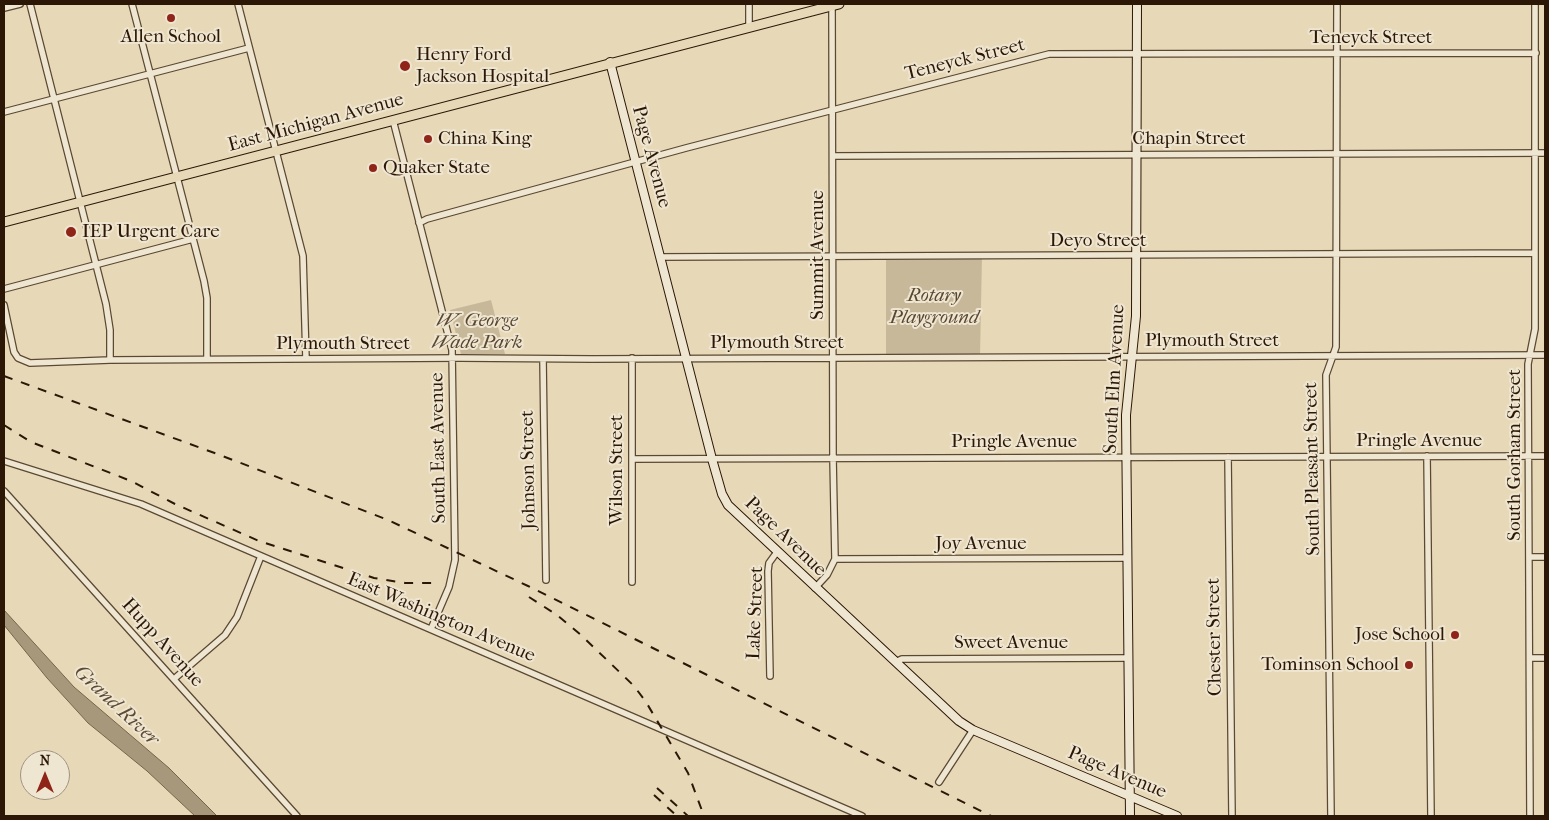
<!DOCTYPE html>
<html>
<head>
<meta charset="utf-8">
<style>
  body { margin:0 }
  #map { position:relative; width:1549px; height:820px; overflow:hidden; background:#e7d9b8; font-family:"IM FELL French Canon",serif }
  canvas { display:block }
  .frame { position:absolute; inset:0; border:5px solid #2c1706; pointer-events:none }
  .north { position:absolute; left:20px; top:750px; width:50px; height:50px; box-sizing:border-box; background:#efe6d1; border:1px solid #a19380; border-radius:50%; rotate:0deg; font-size:14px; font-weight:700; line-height:20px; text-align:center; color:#2c1706 }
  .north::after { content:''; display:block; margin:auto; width:18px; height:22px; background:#8f2418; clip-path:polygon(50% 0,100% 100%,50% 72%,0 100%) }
</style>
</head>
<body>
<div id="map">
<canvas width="1549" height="820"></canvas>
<div class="frame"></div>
<div class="north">N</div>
</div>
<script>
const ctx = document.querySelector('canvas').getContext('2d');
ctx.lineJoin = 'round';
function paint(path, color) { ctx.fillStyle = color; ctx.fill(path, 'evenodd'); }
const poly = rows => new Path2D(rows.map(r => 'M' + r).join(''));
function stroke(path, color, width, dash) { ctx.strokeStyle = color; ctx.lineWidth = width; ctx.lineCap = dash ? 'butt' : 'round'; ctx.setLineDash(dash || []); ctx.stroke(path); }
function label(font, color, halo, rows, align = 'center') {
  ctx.font = font + ' "IM FELL French Canon",serif'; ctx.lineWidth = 4; ctx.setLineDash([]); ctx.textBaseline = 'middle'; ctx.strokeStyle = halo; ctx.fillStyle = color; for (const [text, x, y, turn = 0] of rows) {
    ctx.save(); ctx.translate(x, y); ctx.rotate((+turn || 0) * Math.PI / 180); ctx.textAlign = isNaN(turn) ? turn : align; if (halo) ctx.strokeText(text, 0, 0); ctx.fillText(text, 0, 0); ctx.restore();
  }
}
paint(poly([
  [886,257,982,257,980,357,886,357],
  [491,300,505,354,461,354,450,310]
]), '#c7b89a');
const water = poly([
  [4,610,74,687,169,768,217,816,195,816,147,771,88,723,47,678,4,625,4,610]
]);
paint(water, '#a7977b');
stroke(water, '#76644c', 1);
const street = poly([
  [30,4,106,304,110,330,110,360],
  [132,4,204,281,207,298,207,359],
  [238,4,303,256,306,359],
  [4,8,20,4],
  [749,28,749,4],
  [4,112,249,48],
  [393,120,452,350,455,560,449,587,431,629],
  [833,156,1545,153],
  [419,223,427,219,686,148,1049,54,1536,53],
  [660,257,1535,253],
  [4,289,193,239],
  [4,305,14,352,18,358,30,363,110,360,460,358,592,359,1545,355],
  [543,359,546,580],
  [1427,456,1431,816],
  [1228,457,1232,816],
  [632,459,1545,456],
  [4,461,141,504,862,816],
  [4,491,297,816],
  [1530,557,1545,557],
  [835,559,1128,558],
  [632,582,632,358],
  [815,588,827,575,835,559,833,458,832,6],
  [1530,658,1545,658],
  [895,662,902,659,1129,658],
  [770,676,768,571,769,563,777,552],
  [174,679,225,635,237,617,261,556],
  [939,782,973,730],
  [1331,816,1326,375,1336,347,1337,4],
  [1530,816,1528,364,1535,329,1535,4]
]);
const secondary = poly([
  [610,62,712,459,722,494,728,505,959,721,973,730,1177,816],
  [1130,816,1126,415,1136,316,1137,4]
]);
const primary = poly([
  [4,222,839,4]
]);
stroke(street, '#5b4832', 8);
stroke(secondary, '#2c1706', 10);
stroke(primary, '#2c1706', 11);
stroke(street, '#efe6d1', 5.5);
stroke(secondary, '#efe6d1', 8);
stroke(primary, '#e7d9b8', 9);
stroke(poly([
  [4,376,220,455,388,520,528,586,991,816],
  [4,425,31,442,131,481,175,504,259,541,374,578,405,583,439,583],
  [529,597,557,615,581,635,634,686,646,702,688,773,704,816],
  [657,788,688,816],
  [654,795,677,816]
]), '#2c1706', 2, [9, 9]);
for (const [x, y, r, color] of [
  [171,18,5,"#8f2418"],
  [405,66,6,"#8f2418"],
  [428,139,5,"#8f2418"],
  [373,168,5,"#8f2418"],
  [71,232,6,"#8f2418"],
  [1455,635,5,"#8f2418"],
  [1409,665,5,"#8f2418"]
]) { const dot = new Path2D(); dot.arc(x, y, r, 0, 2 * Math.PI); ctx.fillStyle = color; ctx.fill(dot); stroke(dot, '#efe6d1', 2); }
label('19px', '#2c1706', '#efe6d1', [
  ["Allen School",171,37,"center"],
  ["Henry Ford",416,55],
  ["Jackson Hospital",416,77],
  ["China King",438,139],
  ["Quaker State",383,168],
  ["IEP Urgent Care",82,232],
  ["Jose School",1445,635,"right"],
  ["Tominson School",1399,665,"right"]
], 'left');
label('19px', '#2c1706', '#efe6d1', [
  ["Teneyck Street",1371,38],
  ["Teneyck Street",965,60,-14],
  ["East Michigan Avenue",316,123,-15],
  ["Chapin Street",1189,139],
  ["Page Avenue",651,157,75],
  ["Deyo Street",1098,241],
  ["Summit Avenue",818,255,-90],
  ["Plymouth Street",1212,341],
  ["Plymouth Street",777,343],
  ["Plymouth Street",343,344],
  ["South Elm Avenue",1115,379,-87],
  ["Pringle Avenue",1419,441],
  ["Pringle Avenue",1014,442],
  ["South East Avenue",439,448,-91],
  ["South Gorham Street",1515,455,-90],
  ["South Pleasant Street",1313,469,-91],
  ["Johnson Street",529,470,-91],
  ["Wilson Street",617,470,-90],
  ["Page Avenue",785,537,44],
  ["Joy Avenue",981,544],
  ["Lake Street",756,613,-88],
  ["East Washington Avenue",441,618,23],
  ["Chester Street",1215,637,-91],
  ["Hupp Avenue",162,643,48],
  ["Sweet Avenue",1011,643],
  ["Page Avenue",1117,773,23]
]);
label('italic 19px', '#5a4732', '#efe6d1', [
  ["Rotary",934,296],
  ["Playground",934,318],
  ["W. George",477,321],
  ["Wade Park",477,343]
]);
label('italic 20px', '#5d4a35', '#efe6d1', [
  ["Grand River",116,706,43]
]);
</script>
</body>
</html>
